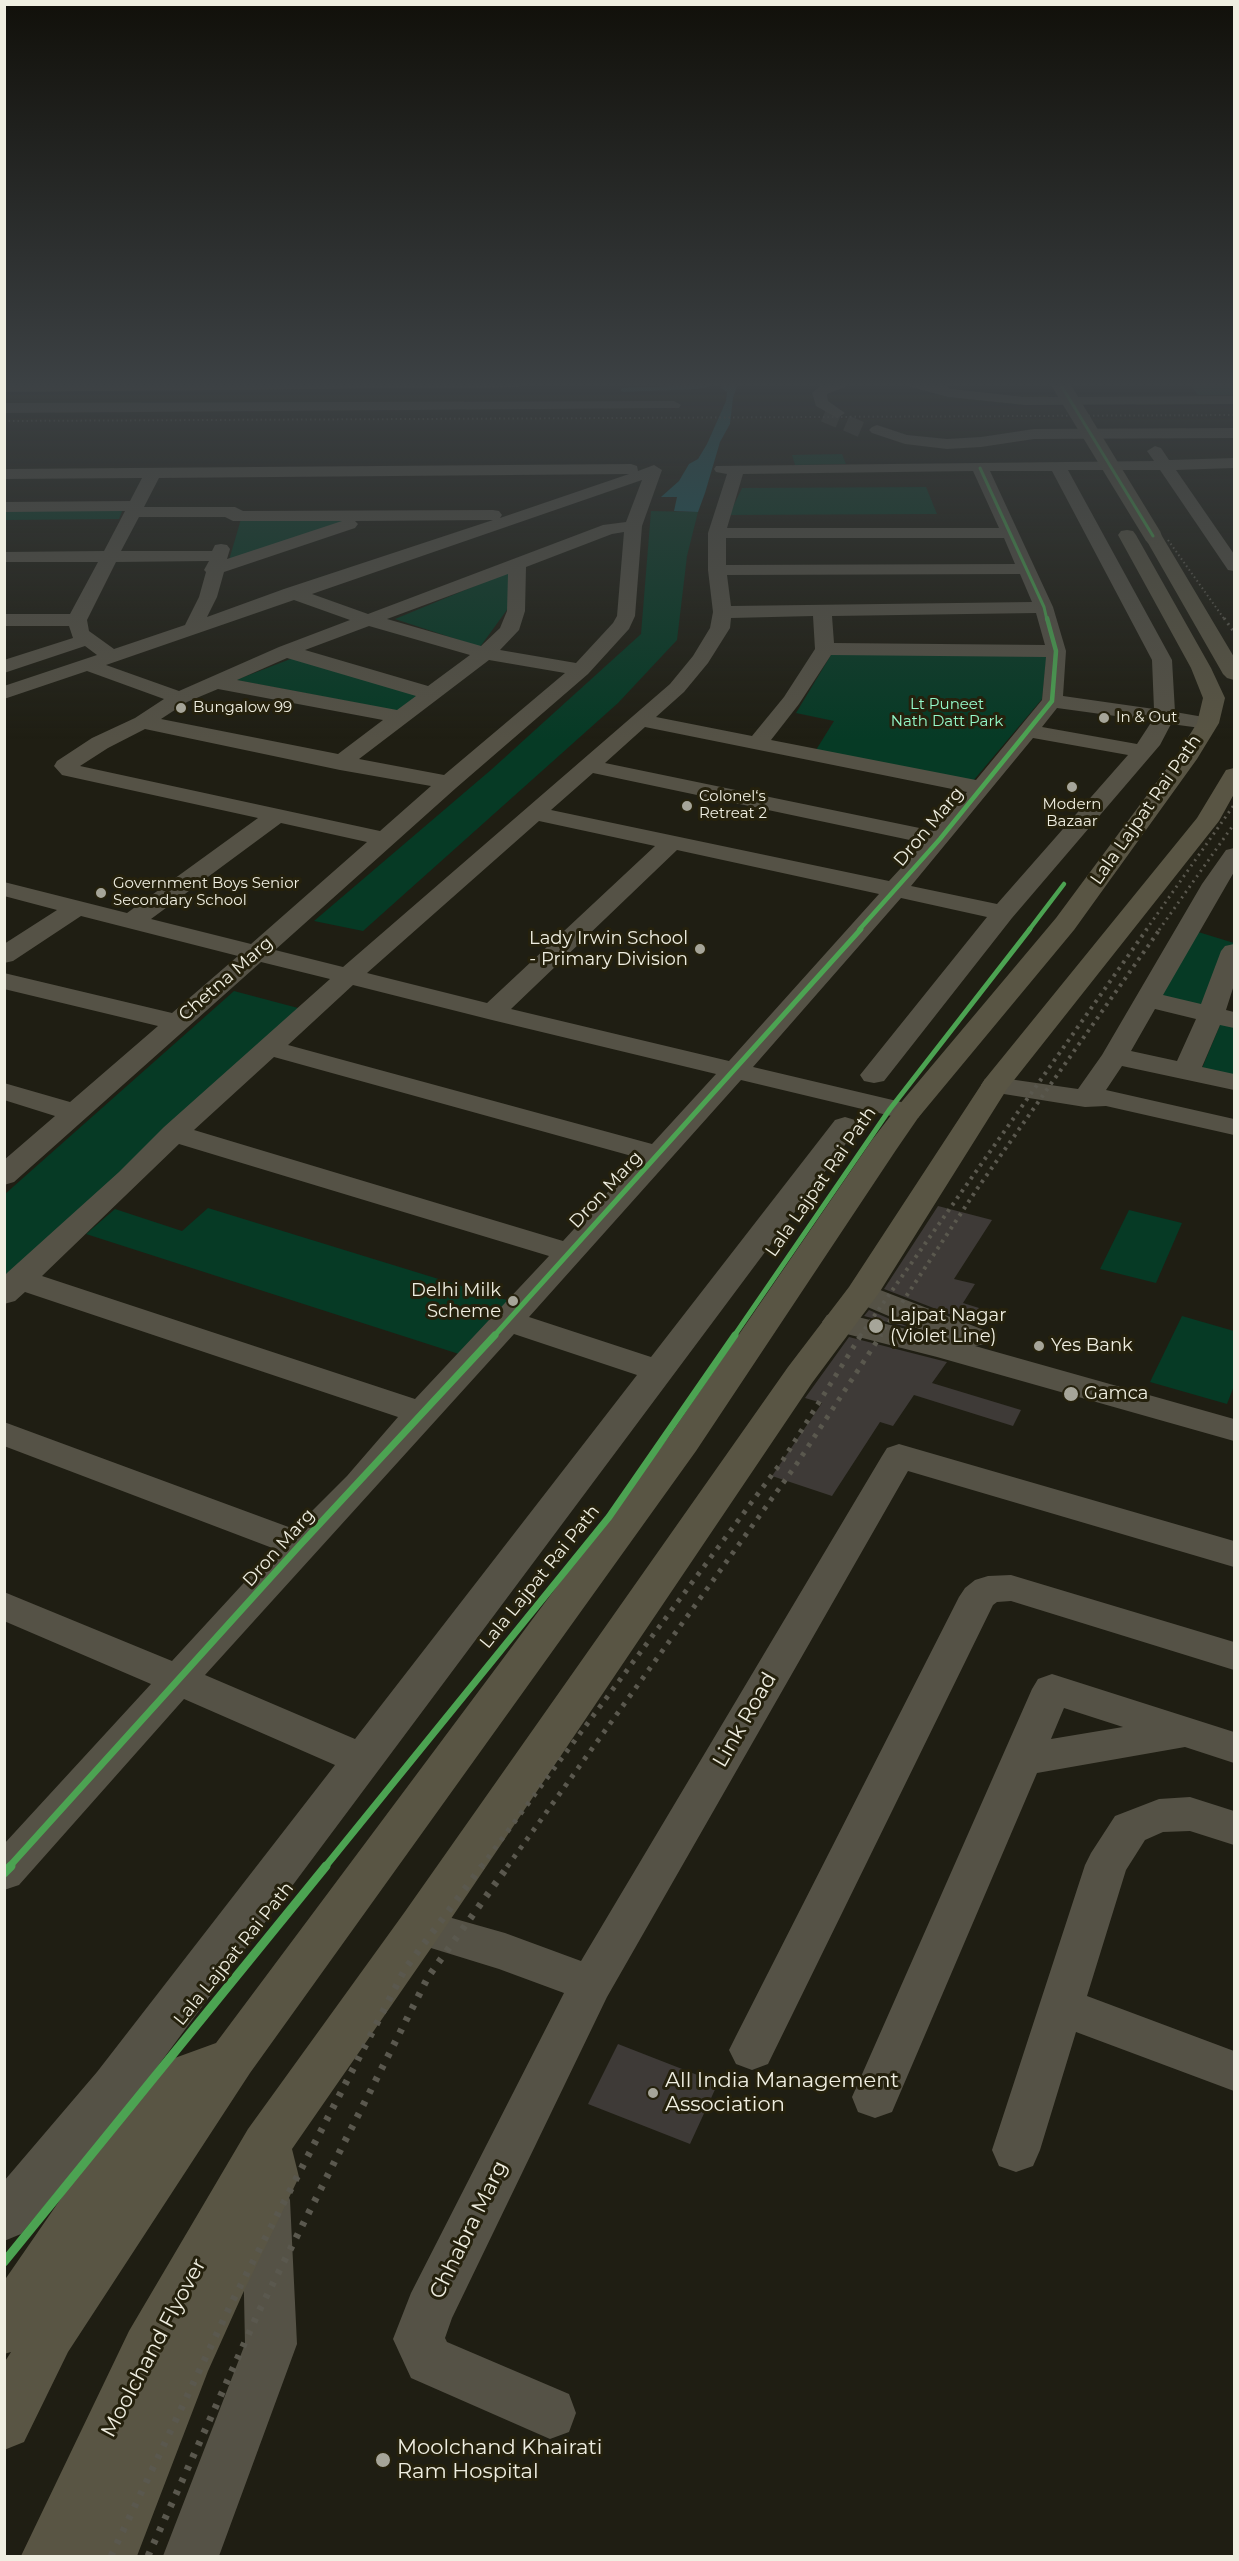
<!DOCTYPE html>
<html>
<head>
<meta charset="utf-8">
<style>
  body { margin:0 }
  #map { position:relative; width:1239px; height:2561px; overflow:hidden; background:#1f1e13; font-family:Montserrat,sans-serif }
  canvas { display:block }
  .frame { position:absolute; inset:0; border:6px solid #efeee1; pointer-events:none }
</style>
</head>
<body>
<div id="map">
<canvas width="1239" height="2561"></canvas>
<div class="frame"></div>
</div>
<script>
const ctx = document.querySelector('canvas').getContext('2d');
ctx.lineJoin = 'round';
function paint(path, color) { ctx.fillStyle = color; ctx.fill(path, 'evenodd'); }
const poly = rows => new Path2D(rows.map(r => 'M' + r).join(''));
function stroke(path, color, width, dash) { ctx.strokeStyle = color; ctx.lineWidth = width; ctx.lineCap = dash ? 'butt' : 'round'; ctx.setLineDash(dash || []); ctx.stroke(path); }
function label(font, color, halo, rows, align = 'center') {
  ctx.font = font + ' Montserrat,sans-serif'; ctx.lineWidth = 6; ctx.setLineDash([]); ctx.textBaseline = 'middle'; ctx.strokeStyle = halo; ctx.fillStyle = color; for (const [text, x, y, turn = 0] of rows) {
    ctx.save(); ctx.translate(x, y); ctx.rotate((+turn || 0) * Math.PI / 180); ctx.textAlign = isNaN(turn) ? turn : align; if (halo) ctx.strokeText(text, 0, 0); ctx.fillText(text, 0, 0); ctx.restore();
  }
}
paint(poly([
  [1190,385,1234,385,1234,395,1198,395],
  [842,454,846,464,795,465,792,455],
  [926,487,937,514,729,515,742,488],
  [123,509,119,519,5,520,4,510],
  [651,511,698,512,687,556,677,640,618,703,363,931,314,921,492,769,641,634],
  [241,519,351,519,229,560],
  [511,571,509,607,480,647,395,619],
  [834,650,1047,653,1042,699,973,781,816,750,834,721,796,713],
  [293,658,425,695,403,712,236,680],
  [1195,931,1234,943,1234,967,1216,1006,1156,1000],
  [234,991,298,1008,5,1281,5,1194],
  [1222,1020,1234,1023,1234,1080,1200,1073],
  [208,1208,510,1301,462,1355,86,1234,115,1209,182,1231],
  [1129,1210,1182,1223,1156,1283,1100,1269],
  [1182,1316,1234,1331,1234,1386,1227,1404,1150,1382]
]), '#063a25');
paint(poly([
  [723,382,742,382,737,387,733,398,730,424,720,442,705,493,698,512,674,511,677,497,661,497,679,481,689,464,698,459,707,444,726,401,727,392,721,388]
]), '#175a5e');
stroke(poly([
  [623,390,697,387,719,382]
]), '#175a5e', 4);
paint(poly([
  [938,1206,992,1220,954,1279,975,1284,963,1303,979,1308,970,1322,884,1289],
  [869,1310,911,1328,864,1316],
  [849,1337,947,1362,932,1383,1021,1410,1013,1426,914,1395,893,1426,880,1422,832,1496,772,1476,822,1403,805,1398],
  [618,2044,718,2083,690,2144,588,2104]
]), '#3e3a37');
stroke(poly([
  [824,414,865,431]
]), '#3e3d32', 16, [16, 8]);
paint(poly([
  [41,382,56,382,49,386,41,382],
  [831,382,852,382,850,385,827,394,828,401,845,413,837,418,816,406,812,393,821,385,831,382],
  [902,382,949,382,947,387,951,389,1025,397,1234,396,1234,404,1025,405,948,397,904,385,902,382],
  [674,401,681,405,679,408,4,413,4,403,674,401],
  [877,425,907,435,947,439,981,437,1034,429,1234,428,1234,438,1034,439,981,447,947,449,905,444,872,433,869,430,872,427,877,425],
  [1155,446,1161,448,1169,460,1234,458,1234,468,1176,470,1234,554,1234,571,1228,570,1160,470,1068,470,1172,660,1175,712,1215,719,1218,723,1215,727,1208,729,1171,724,1160,745,1012,918,884,1081,874,1083,864,1081,860,1075,987,917,901,898,753,1067,918,1106,922,1112,918,1118,908,1120,741,1080,529,1317,651,1357,835,1120,845,1117,855,1120,859,1126,131,2102,21,2234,4,2241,4,2181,97,2072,335,1765,184,1699,19,1885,4,1890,4,1844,151,1684,4,1621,4,1592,172,1661,275,1549,4,1446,4,1422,294,1529,347,1476,398,1417,25,1292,15,1301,4,1304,4,1276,8,1272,119,1172,164,1127,330,979,261,962,14,1182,4,1185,4,1160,55,1116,4,1100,4,1083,70,1102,158,1026,4,989,4,973,172,1013,238,956,81,916,13,961,4,963,4,944,57,910,4,896,4,882,127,913,258,818,62,775,54,766,57,761,92,738,135,718,164,699,87,671,4,699,4,686,97,655,85,646,4,673,4,660,73,638,69,626,4,626,4,614,70,614,98,562,4,562,4,552,104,551,125,511,4,512,4,502,130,501,142,478,4,479,4,469,631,464,637,466,638,471,654,465,662,470,642,526,635,616,629,629,588,674,456,788,275,950,343,967,670,684,693,656,710,628,713,612,708,570,708,533,727,474,716,472,714,469,716,466,1154,461,1147,451,1155,446],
  [973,471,999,528,727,528,743,474,973,471],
  [990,471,1052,471,1152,660,1154,709,1063,696,1066,651,1053,607,990,471],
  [629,474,500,518,502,515,499,511,493,510,243,511,235,507,144,507,159,478,629,474],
  [642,480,626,522,603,525,368,614,312,594,642,480],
  [139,517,225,517,233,521,342,521,227,559,230,549,227,545,221,544,215,545,212,551,121,551,139,517],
  [493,520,284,589,207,617,217,597,224,572,355,528,358,524,355,521,493,520],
  [624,532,617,616,613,623,576,663,500,650,519,630,525,611,526,567,612,534,624,532],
  [726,538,1004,538,1015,564,726,565,726,538],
  [209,561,204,570,206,572,199,597,185,625,114,649,89,631,87,620,116,562,209,561],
  [508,574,507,611,500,628,481,646,387,619,508,574],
  [1020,574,1032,602,731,606,727,575,1020,574],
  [294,600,350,620,279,647,179,691,106,665,294,600],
  [1036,613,1045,645,834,643,832,616,1036,613],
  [813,616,815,649,784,697,752,736,656,717,684,692,708,663,730,628,731,618,813,616],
  [369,626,470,655,428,686,305,650,369,626],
  [831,655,1046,657,1042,700,976,780,771,740,799,704,831,655],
  [287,658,416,696,397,710,237,680,287,658],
  [489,660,565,673,444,775,359,759,489,660],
  [218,689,383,720,338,754,161,719,187,702,218,689],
  [1057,708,1152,721,1137,744,1042,727,1057,708],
  [645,727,967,792,934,831,605,763,645,727],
  [145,729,340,770,431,786,380,831,80,766,108,748,145,729],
  [1033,738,1128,755,997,904,911,886,1033,738],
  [593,773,924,843,889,881,551,810,593,773],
  [539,821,655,846,487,1003,367,973,539,821],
  [281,823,367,842,251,944,151,919,281,823],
  [677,850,879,894,729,1061,511,1009,677,850],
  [353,985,492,1020,716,1074,652,1144,288,1045,353,985],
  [274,1057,639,1158,563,1241,194,1130,274,1057],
  [179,1144,549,1256,415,1399,42,1276,179,1144],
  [514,1334,637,1375,355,1739,205,1675,514,1334],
  [1234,848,1234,872,1163,995,1201,1004,1221,951,1225,946,1234,944,1234,985,1226,1010,1234,1012,1234,1028,1220,1025,1202,1067,1234,1074,1234,1090,1122,1066,1106,1090,1234,1119,1234,1135,1106,1106,1085,1107,985,1091,981,1085,985,1079,995,1077,1078,1089,1102,1055,1202,884,1226,850,1234,848],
  [1155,1009,1196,1019,1177,1061,1131,1051,1155,1009],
  [862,1283,984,1330,988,1337,984,1344,975,1346,1234,1419,1234,1441,937,1357,827,1329,822,1322,827,1315,838,1312,938,1337,851,1300,846,1293,851,1286,862,1283],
  [899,1444,1234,1541,1234,1567,908,1471,607,1997,452,2318,445,2338,447,2342,569,2394,576,2413,569,2432,550,2439,411,2378,393,2339,411,2293,564,1993,499,1969,405,1940,398,1927,405,1914,420,1909,505,1933,581,1961,882,1456,887,1448,899,1444],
  [1011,1575,1234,1642,1234,1670,1011,1601,997,1602,993,1605,768,2064,752,2070,736,2064,729,2050,736,2036,959,1597,965,1588,975,1580,988,1576,1011,1575],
  [1052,1674,1234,1732,1234,1763,1185,1747,1037,1773,892,2112,875,2118,858,2112,852,2097,1032,1689,1038,1679,1052,1674],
  [1064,1708,1123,1727,1051,1739,1064,1708],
  [1190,1797,1234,1811,1234,1845,1190,1831,1163,1832,1145,1840,1126,1870,1087,1996,1234,2051,1234,2091,1076,2032,1040,2150,1033,2166,1016,2172,999,2166,992,2150,1085,1865,1091,1853,1115,1816,1159,1799,1190,1797],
  [266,2177,283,2184,290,2200,297,2344,219,2556,163,2556,245,2344,242,2200,249,2184,266,2177]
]), '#555246');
paint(poly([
  [1127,530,1133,531,1136,535,1211,668,1225,698,1219,723,1197,759,1074,930,918,1118,896,1150,696,1451,250,2073,68,2352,24,2442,4,2450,4,2363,11,2352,4,2354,4,2281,89,2158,172,2059,216,2043,670,1435,872,1140,898,1106,1056,918,1179,752,1197,723,1203,698,1191,668,1118,535,1121,531,1127,530],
  [1153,531,1159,532,1162,536,1234,657,1234,680,1227,678,1223,674,1144,536,1147,532,1153,531],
  [1234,768,1234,794,1219,821,1007,1089,879,1293,812,1383,436,1941,292,2149,299,2177,243,2293,208,2371,137,2556,21,2556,129,2331,248,2129,404,1913,788,1367,849,1287,985,1079,1197,818,1226,770,1234,768]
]), '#595544');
paint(poly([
  [4,382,526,382,518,387,4,392,4,382]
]), '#56513e');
stroke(poly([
  [4,421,1234,415],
  [1168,540,1225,620]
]), '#5a584e', 2, [1.5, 3]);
stroke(poly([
  [1224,618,1234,632],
  [1146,930,1234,805],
  [1159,930,1234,824]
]), '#5a584e', 3, [2, 4.5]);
stroke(poly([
  [860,1336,1147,929],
  [880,1336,977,1189,1160,929]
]), '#5a584e', 4, [3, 5]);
stroke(poly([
  [481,1867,783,1460,861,1335],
  [507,1867,796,1465,881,1335]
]), '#5a584e', 5, [4, 7]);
stroke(poly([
  [111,2556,231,2304,405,1969,482,1866],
  [148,2556,259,2311,428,1977,508,1866]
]), '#5a584e', 7, [4.5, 9]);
stroke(poly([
  [1059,382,1153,536]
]), '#595544', 17);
stroke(poly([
  [1059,382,1153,536],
  [980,468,1044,607,1047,620]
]), '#4ca352', 3);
stroke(poly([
  [859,930,940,839,1052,701,1056,651,1047,618],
  [1029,930,1064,884]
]), '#4ca352', 4.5);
stroke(poly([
  [494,1336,861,929],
  [734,1336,890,1109,1030,929]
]), '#4ca352', 5);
stroke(poly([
  [9,1867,300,1545,495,1335],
  [325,1867,609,1517,735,1335]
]), '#4ca352', 7);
stroke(poly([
  [4,1873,11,1866],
  [4,2262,326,1866]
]), '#4ca352', 9);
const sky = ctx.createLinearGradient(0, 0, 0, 740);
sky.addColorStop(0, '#11100a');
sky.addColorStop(0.52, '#3c4144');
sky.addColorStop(1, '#3c414400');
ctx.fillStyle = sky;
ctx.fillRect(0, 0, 1239, 740);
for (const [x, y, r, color] of [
  [181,708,6,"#a6a599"],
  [1104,718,6,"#a6a599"],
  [1072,787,6,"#a6a599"],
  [687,806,6,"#a6a599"],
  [101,893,6,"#a6a599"],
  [700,949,6,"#a6a599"],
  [513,1301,6,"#a6a599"],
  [876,1326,8,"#a6a599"],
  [1039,1346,6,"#a6a599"],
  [1071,1394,8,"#a6a599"],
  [653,2093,6,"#a6a599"],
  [383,2460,8,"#a6a599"]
]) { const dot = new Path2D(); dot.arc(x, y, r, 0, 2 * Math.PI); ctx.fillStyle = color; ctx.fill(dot); stroke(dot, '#25210d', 2); }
label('15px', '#96fbcb', '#25210d', [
  ["Lt Puneet",947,705],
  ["Nath Datt Park",947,722]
]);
label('15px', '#efeee1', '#25210d', [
  ["Bungalow 99",193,708],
  ["In & Out",1116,718],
  ["Colonel‘s",699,797],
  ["Retreat 2",699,814],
  ["Modern",1072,805,"center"],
  ["Bazaar",1072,822,"center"],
  ["Government Boys Senior",113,884],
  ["Secondary School",113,901]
], 'left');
label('18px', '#efeee1', '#25210d', [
  ["Lala Lajpat Rai Path",1146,810,-55],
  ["Dron Marg",929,827,-50],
  ["Chetna Marg",226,979,-41],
  ["Lala Lajpat Rai Path",821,1182,-55],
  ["Dron Marg",606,1190,-47],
  ["Dron Marg",279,1548,-48],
  ["Lala Lajpat Rai Path",540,1577,-51],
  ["Lala Lajpat Rai Path",234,1954,-51]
]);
label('18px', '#efeee1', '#25210d', [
  ["Lady Irwin School",688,939,"right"],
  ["- Primary Division",688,960,"right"],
  ["Delhi Milk",501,1291,"right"],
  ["Scheme",501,1312,"right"],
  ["Lajpat Nagar",890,1316],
  ["(Violet Line)",890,1337],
  ["Yes Bank",1051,1346],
  ["Gamca",1084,1394]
], 'left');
label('21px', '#efeee1', '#25210d', [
  ["Link Road",745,1720,-60],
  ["Chhabra Marg",469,2230,-64],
  ["Moolchand Flyover",154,2348,-62]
]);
label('21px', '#efeee1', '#25210d', [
  ["All India Management",665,2081],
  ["Association",665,2105],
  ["Moolchand Khairati",397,2448],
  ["Ram Hospital",397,2472]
], 'left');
</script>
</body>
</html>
